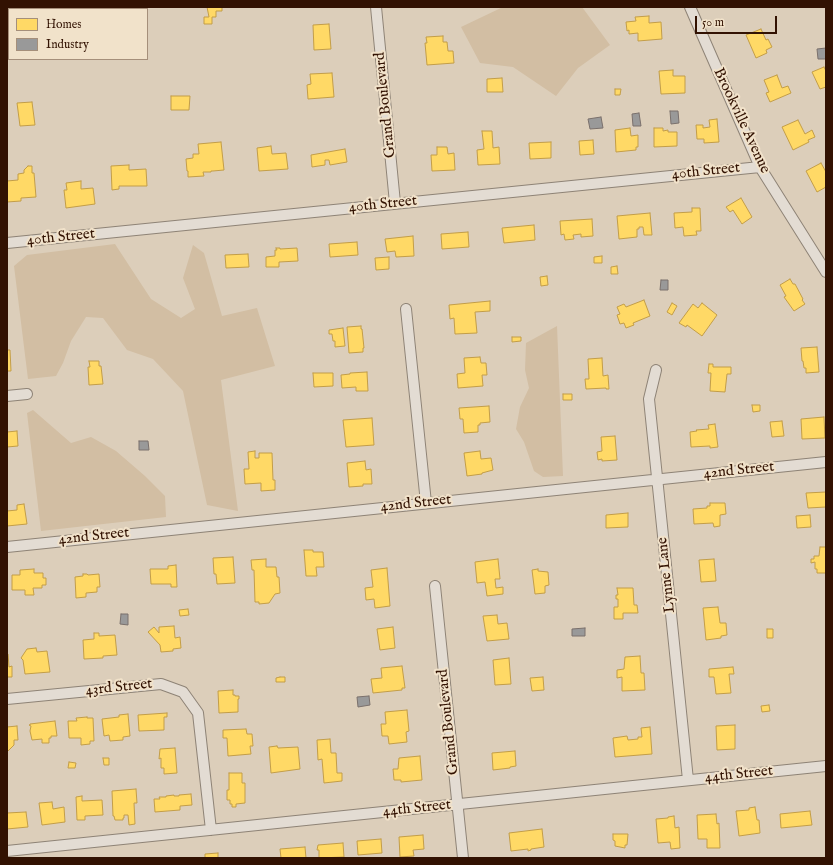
<!DOCTYPE html>
<html>
<head>
<meta charset="utf-8">
<style>
  body { margin:0 }
  #map { position:relative; width:833px; height:865px; overflow:hidden; background:#dcceba; font-family:"IM FELL English",serif }
  canvas { display:block }
  .frame { position:absolute; inset:0; border:8px solid #321202; pointer-events:none }
  .legend { position:absolute; left:8px; top:8px; width:140px; height:52px; box-sizing:border-box; background:#f1e2ca; border:1px solid #a58f7a; margin:0; padding:5px 7px; list-style:none; font-size:12px; color:#321202 }
  .legend li { display:flex; align-items:center; gap:8px; height:20px }
  .legend b { width:20px; border:1px solid #a58f7a }
  .scale { position:absolute; left:695px; top:16px; width:82px; height:18px; box-sizing:border-box; border:2px solid #321202; border-top:0; padding-left:5px; font-size:12px; line-height:14px; white-space:nowrap; color:#321202; -webkit-text-stroke:3px #f1e2ca; paint-order:stroke }
</style>
</head>
<body>
<div id="map">
<canvas width="833" height="865"></canvas>
<div class="frame"></div>
<ul class="legend">
<li><b style="height:11px;background:#ffd966"></b>Homes</li>
<li><b style="height:11px;background:#999"></b>Industry</li>
</ul>
<div class="scale">50 m</div>
</div>
<script>
const ctx = document.querySelector('canvas').getContext('2d');
ctx.lineJoin = 'round';
function paint(path, color) { ctx.fillStyle = color; ctx.fill(path, 'evenodd'); }
const poly = rows => new Path2D(rows.map(r => 'M' + r).join(''));
function stroke(path, color, width, dash) { ctx.strokeStyle = color; ctx.lineWidth = width; ctx.lineCap = dash ? 'butt' : 'round'; ctx.setLineDash(dash || []); ctx.stroke(path); }
function label(font, color, halo, rows, align = 'center') {
  ctx.font = font + ' "IM FELL English",serif'; ctx.lineWidth = 4; ctx.setLineDash([]); ctx.textBaseline = 'middle'; ctx.strokeStyle = halo; ctx.fillStyle = color; for (const [text, x, y, turn = 0] of rows) {
    ctx.save(); ctx.translate(x, y); ctx.rotate((+turn || 0) * Math.PI / 180); ctx.textAlign = isNaN(turn) ? turn : align; if (halo) ctx.strokeText(text, 0, 0); ctx.fillText(text, 0, 0); ctx.restore();
  }
}
paint(poly([
  [503,7,582,7,610,45,578,68,556,96,513,67,480,63,461,27],
  [115,244,151,299,181,318,195,309,183,278,193,245,204,253,222,316,257,308,275,366,221,380,238,511,207,505,183,391,153,359,127,350,103,318,86,317,71,341,63,363,56,376,28,379,14,266,27,255],
  [557,326,563,476,543,477,534,471,524,442,516,429,520,407,529,388,525,370,526,343],
  [33,410,71,443,91,437,116,451,145,476,165,496,166,517,41,531,27,413]
]), '#d2bea3');
const homes = poly([
  [207,7,222,7,222,11,216,11,216,17,212,17,212,24,204,24,204,17,209,17,207,7],
  [649,16,649,23,661,22,662,39,638,41,638,33,629,34,629,30,627,31,626,22,636,21,635,17,649,16],
  [329,24,331,49,314,50,313,25,329,24],
  [761,29,766,40,768,39,772,47,766,50,767,53,756,58,746,35,761,29],
  [443,36,443,42,447,42,448,51,453,51,454,63,427,65,425,43,427,43,426,37,443,36],
  [7,38,9,38,9,53,7,53,7,38],
  [824,67,826,71,826,87,820,89,812,72,824,67],
  [673,70,673,76,685,76,685,93,661,94,659,71,673,70],
  [332,73,334,97,308,99,307,85,311,84,310,74,332,73],
  [777,75,782,88,788,86,791,93,770,102,766,93,769,92,764,80,777,75],
  [502,78,503,92,487,92,487,79,502,78],
  [615,89,621,89,620,95,615,95,615,89],
  [171,96,190,96,189,110,171,110,171,96],
  [32,102,35,125,20,126,17,103,32,102],
  [717,119,719,142,704,143,704,139,697,139,696,125,703,125,703,128,710,127,709,120,717,119],
  [798,120,805,134,812,130,815,137,808,140,809,142,793,150,782,127,798,120],
  [630,128,631,136,638,135,638,147,636,147,636,150,616,152,615,130,630,128],
  [654,128,663,128,663,131,668,130,668,132,677,132,677,146,654,147,654,128],
  [482,131,492,131,493,148,499,147,500,164,478,165,477,150,484,149,482,131],
  [593,140,594,154,580,155,579,141,593,140],
  [221,142,224,170,213,171,211,171,211,172,203,172,204,176,188,177,188,171,187,171,186,159,193,158,193,154,199,154,198,144,221,142],
  [551,142,551,158,530,159,529,143,551,142],
  [271,146,272,154,286,153,288,169,259,171,257,148,271,146],
  [437,147,447,147,448,154,454,153,455,170,432,171,431,155,437,155,437,147],
  [345,149,347,162,330,165,329,160,325,160,325,165,312,167,311,155,345,149],
  [821,163,826,172,826,187,817,192,806,171,821,163],
  [129,165,129,170,146,169,147,186,119,186,119,189,112,190,111,166,129,165],
  [28,166,32,166,32,173,34,173,36,197,21,198,21,201,7,202,7,181,18,180,18,174,24,173,24,170,28,166],
  [81,181,81,189,93,188,95,204,66,208,64,190,67,190,66,183,81,181],
  [741,198,752,217,742,224,733,210,730,212,726,207,741,198],
  [692,208,700,208,701,231,696,231,697,235,684,236,683,227,675,228,674,213,692,212,692,208],
  [650,213,652,235,644,235,643,227,639,227,639,229,637,229,637,237,619,239,617,216,650,213],
  [592,219,593,236,581,237,581,234,573,235,574,239,565,240,564,234,561,235,560,221,592,219],
  [534,225,535,240,504,243,502,228,534,225],
  [468,232,469,247,442,249,441,234,468,232],
  [413,236,414,256,396,257,395,251,387,252,385,239,413,236],
  [357,242,358,255,330,257,329,244,357,242],
  [276,248,280,248,280,249,297,248,298,261,279,262,279,267,266,267,266,257,275,256,275,250,277,250,276,248],
  [248,254,249,267,226,268,225,255,248,254],
  [602,256,602,263,594,263,594,257,602,256],
  [389,257,389,269,376,270,375,258,389,257],
  [617,266,618,274,611,274,611,267,617,266],
  [547,276,548,285,541,286,540,277,547,276],
  [790,279,793,284,795,284,803,299,802,300,805,304,794,311,784,297,786,296,780,285,790,279],
  [644,300,650,316,633,323,634,325,626,328,624,323,620,324,617,315,620,314,617,307,624,304,626,307,644,300],
  [490,301,490,311,475,312,477,333,455,334,454,318,450,319,449,305,490,301],
  [672,303,677,306,672,315,667,312,672,303],
  [702,303,717,315,702,336,687,325,686,327,679,323,693,304,698,308,702,303],
  [361,326,361,329,362,329,364,348,363,348,363,352,349,353,347,327,361,326],
  [343,328,345,346,335,347,335,341,333,341,332,334,329,334,329,330,343,328],
  [512,337,521,337,521,341,512,342,512,337],
  [817,347,819,372,806,373,806,368,804,368,803,361,802,361,801,348,817,347],
  [7,350,10,350,11,371,7,371,7,350],
  [480,357,481,363,486,363,487,375,482,375,483,386,458,388,457,374,465,373,464,358,480,357],
  [602,358,603,376,608,375,609,389,606,389,606,388,586,389,585,379,589,379,588,359,602,358],
  [89,361,99,361,99,366,101,366,103,384,89,385,88,367,90,367,89,361],
  [709,364,713,364,713,367,731,367,731,374,727,374,725,392,710,391,711,373,708,373,709,364],
  [367,372,368,391,356,391,356,387,342,388,341,375,350,374,350,373,367,372],
  [313,373,333,373,333,386,314,387,313,373],
  [563,394,572,394,572,400,563,400,563,394],
  [752,405,760,405,760,411,753,412,752,405],
  [489,406,490,422,480,423,480,425,478,425,478,432,464,433,463,419,460,419,459,408,489,406],
  [824,417,825,438,802,439,801,419,824,417],
  [372,418,374,445,346,447,343,420,372,418],
  [782,421,784,436,772,437,770,422,782,421],
  [715,424,718,447,710,448,710,446,691,447,690,432,697,431,696,430,709,429,708,425,715,424],
  [17,431,18,446,7,447,7,432,17,431],
  [615,436,617,460,602,461,602,459,598,460,597,452,602,451,601,437,615,436],
  [255,451,255,458,259,458,259,453,272,453,273,480,275,480,275,490,261,491,261,483,245,484,244,469,249,469,248,452,255,451],
  [480,451,481,459,491,458,493,470,482,473,482,474,467,476,464,453,480,451],
  [365,461,366,470,371,469,372,484,363,484,363,486,349,487,347,463,365,461],
  [826,492,826,507,808,508,806,493,826,492],
  [710,503,725,503,726,514,720,515,720,526,714,527,713,523,694,524,693,509,707,508,707,506,710,506,710,503],
  [24,504,27,524,7,526,7,511,17,510,17,505,24,504],
  [628,513,628,527,606,528,606,515,628,513],
  [810,515,811,527,797,528,796,516,810,515],
  [820,547,826,547,826,573,817,573,817,569,815,569,815,562,811,563,811,559,814,559,814,556,819,556,820,547],
  [304,550,313,550,313,552,323,552,324,567,316,567,317,576,306,576,304,550],
  [233,557,235,583,217,584,216,574,214,574,213,558,233,557],
  [266,559,266,567,276,567,277,577,279,577,280,593,275,594,269,603,259,604,259,602,255,602,254,570,252,570,251,560,266,559],
  [498,559,500,579,495,579,496,588,503,587,503,594,487,596,485,582,477,583,475,562,498,559],
  [714,559,716,581,701,582,699,560,714,559],
  [176,565,177,587,171,587,171,584,151,584,150,569,168,569,168,566,176,565],
  [387,568,390,606,375,608,374,599,366,600,365,588,373,587,371,570,387,568],
  [34,569,34,573,43,573,43,578,46,578,46,585,42,585,42,588,33,588,34,595,25,595,25,590,12,590,12,575,20,575,20,570,34,569],
  [538,569,538,571,548,572,549,585,545,586,545,593,535,594,532,570,538,569],
  [83,574,87,574,88,575,99,574,100,587,97,587,97,592,86,593,86,597,76,598,75,577,83,576,83,574],
  [617,588,633,588,634,605,637,605,638,613,623,613,623,619,614,619,614,607,618,607,618,599,616,599,616,595,618,595,617,588],
  [718,607,720,623,726,623,727,635,721,636,721,638,706,640,703,608,718,607],
  [188,609,189,615,180,616,179,610,188,609],
  [497,615,498,624,507,623,509,639,487,641,483,616,497,615],
  [174,626,175,638,180,637,181,648,173,649,173,651,161,652,160,645,148,632,154,627,159,633,159,627,174,626],
  [393,627,395,648,380,650,377,629,393,627],
  [767,629,773,629,773,638,767,638,767,629],
  [94,633,99,633,99,636,115,635,117,655,103,656,103,658,84,659,83,640,94,639,94,633],
  [36,648,37,652,47,651,50,672,25,674,23,660,21,658,27,649,36,648],
  [7,654,8,654,9,667,12,666,12,677,7,677,7,654],
  [640,656,641,673,644,673,645,690,622,691,622,677,617,678,617,670,624,669,625,657,640,656],
  [509,658,511,684,495,685,493,660,509,658],
  [402,666,405,688,402,688,402,690,373,693,371,679,382,678,381,668,402,666],
  [733,667,734,674,729,674,731,693,716,694,714,677,709,677,709,669,733,667],
  [280,677,285,677,285,682,276,682,276,678,280,677],
  [543,677,544,690,532,691,530,678,543,677],
  [233,690,233,695,235,695,235,696,239,696,239,699,238,699,238,712,219,713,218,691,233,690],
  [769,705,770,711,762,712,761,706,769,705],
  [407,710,409,731,406,732,407,742,389,744,388,736,382,736,381,724,386,724,385,712,407,710],
  [167,713,167,717,164,717,164,730,139,731,138,715,167,713],
  [128,714,130,736,123,737,123,740,110,741,109,735,104,736,102,719,119,717,119,715,128,714],
  [87,717,87,718,93,718,94,741,90,741,90,744,81,745,81,738,69,738,68,721,77,721,76,718,87,717],
  [55,721,57,736,51,736,51,738,49,738,49,743,42,743,42,739,32,740,30,731,31,726,29,725,30,725,30,724,55,721],
  [735,725,735,749,717,750,716,726,735,725],
  [17,726,18,740,14,740,14,745,7,752,7,727,17,726],
  [650,727,652,754,615,757,613,738,627,736,628,740,638,739,638,737,642,737,641,728,650,727],
  [246,729,247,734,252,734,253,746,250,746,251,754,228,756,227,738,223,738,223,730,246,729],
  [330,739,331,753,336,753,337,773,342,773,342,781,324,783,322,759,318,760,317,740,330,739],
  [277,746,278,748,298,747,300,769,271,773,269,747,277,746],
  [175,748,177,773,164,774,164,768,161,768,161,758,159,759,160,749,175,748],
  [515,751,516,766,510,767,510,768,493,770,492,753,515,751],
  [420,756,422,780,401,782,401,780,394,780,393,769,398,769,399,758,420,756],
  [103,758,109,758,109,765,104,765,103,758],
  [69,762,76,763,75,768,68,768,69,762],
  [229,773,242,773,242,783,245,783,245,803,236,804,236,807,232,807,232,804,230,804,230,800,227,800,227,790,229,790,229,773],
  [136,789,137,803,134,803,135,824,129,825,128,815,124,815,124,818,123,818,123,820,115,820,114,816,113,816,112,791,136,789],
  [191,794,192,805,180,806,180,810,155,812,154,799,160,799,159,797,166,797,166,796,174,795,174,796,179,796,179,795,191,794],
  [82,796,82,801,102,800,103,815,85,816,85,820,77,820,76,797,82,796],
  [52,802,53,809,64,807,65,822,42,825,39,803,52,802],
  [755,807,757,820,759,820,760,833,739,836,736,811,749,810,749,808,755,807],
  [810,811,812,825,781,828,780,814,810,811],
  [26,812,28,827,7,829,7,813,26,812],
  [716,814,717,824,719,823,720,848,707,848,707,839,698,839,697,815,716,814],
  [674,816,675,828,679,827,680,848,671,849,670,842,658,843,656,819,668,818,668,817,674,816],
  [542,829,544,847,531,849,531,850,528,851,528,849,511,851,509,833,542,829],
  [613,834,628,834,627,845,625,845,625,848,615,846,615,841,613,840,613,834],
  [423,835,424,849,413,850,414,856,400,857,399,837,423,835],
  [381,839,382,853,358,855,357,841,381,839],
  [343,843,344,857,319,858,319,850,317,850,318,845,343,843],
  [305,847,306,858,281,858,280,849,305,847],
  [218,853,218,858,205,858,205,854,218,853]
]);
paint(homes, '#ffd966');
stroke(homes, '#c29d48', 1);
const industry = poly([
  [826,48,826,59,818,59,817,49,826,48],
  [670,111,678,111,679,123,671,124,670,111],
  [639,113,641,126,633,126,632,114,639,113],
  [601,117,603,128,590,129,588,119,601,117],
  [661,280,668,280,668,290,660,290,661,280],
  [139,441,148,441,149,450,139,450,139,441],
  [121,614,128,614,128,625,120,624,121,614],
  [585,628,585,636,572,636,572,629,585,628],
  [369,696,370,705,358,707,357,697,369,696]
]);
paint(industry, '#999');
stroke(industry, '#7a706c', 1);
const minor = poly([
  [376,7,395,203],
  [690,7,760,167,826,272],
  [7,243,760,167],
  [406,309,426,503],
  [656,370,649,399,688,780],
  [7,396,27,394],
  [7,547,826,462],
  [435,586,463,858],
  [7,699,161,684,183,692,198,713,211,830],
  [7,851,826,766]
]);
stroke(minor, '#8e8376', 12);
stroke(minor, '#e3dcd3', 10);
label('15px', '#321202', '#f1e2ca', [
  ["Grand Boulevard",386,105,-96],
  ["Brookville Avenue",741,121,65],
  ["40th Street",706,172,-6],
  ["40th Street",383,205,-6],
  ["40th Street",61,238,-6],
  ["42nd Street",739,471,-6],
  ["42nd Street",416,504,-6],
  ["42nd Street",94,537,-6],
  ["Lynne Lane",667,575,-96],
  ["43rd Street",119,688,-6],
  ["Grand Boulevard",449,722,-96],
  ["44th Street",739,775,-6],
  ["44th Street",417,809,-6]
]);
</script>
</body>
</html>
